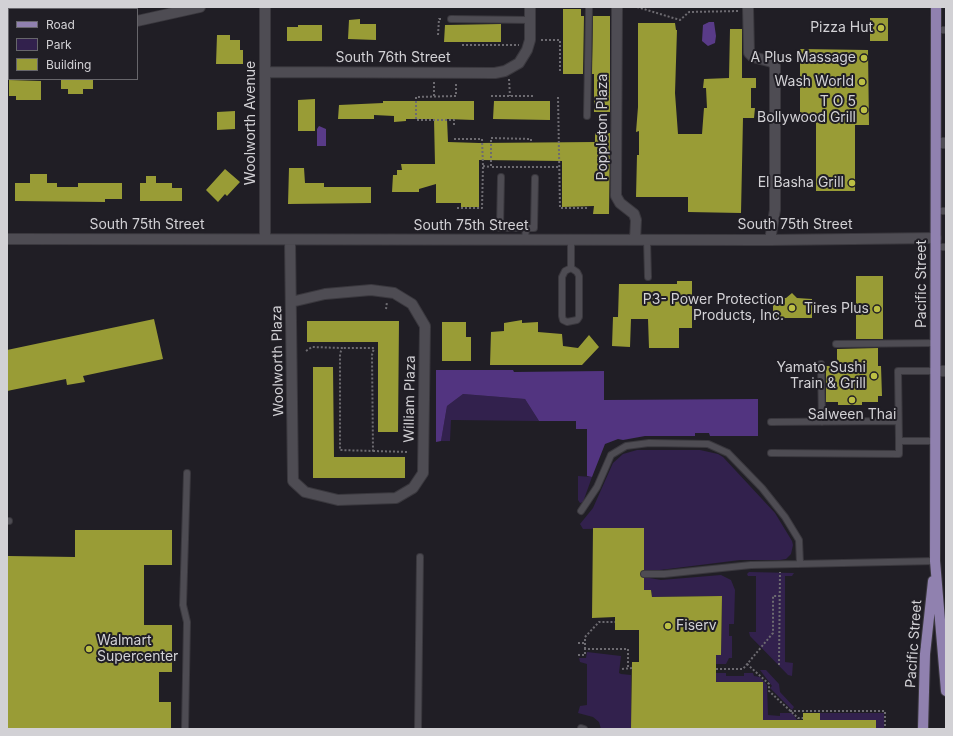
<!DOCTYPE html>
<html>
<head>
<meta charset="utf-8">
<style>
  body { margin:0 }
  #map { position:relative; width:953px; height:736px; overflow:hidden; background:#201e25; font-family:Inter,sans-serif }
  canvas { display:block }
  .frame { position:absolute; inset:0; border:8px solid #d2d1d5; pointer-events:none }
  .legend { position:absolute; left:8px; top:8px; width:130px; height:72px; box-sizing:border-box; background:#201e25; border:1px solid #67666b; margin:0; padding:5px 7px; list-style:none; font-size:12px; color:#d2d1d5 }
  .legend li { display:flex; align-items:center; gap:8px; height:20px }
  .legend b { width:20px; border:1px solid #67666b }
</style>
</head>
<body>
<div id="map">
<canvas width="953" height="736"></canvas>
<div class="frame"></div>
<ul class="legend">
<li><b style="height:5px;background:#9081af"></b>Road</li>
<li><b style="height:11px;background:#32214d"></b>Park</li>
<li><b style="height:11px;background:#999c36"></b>Building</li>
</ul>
</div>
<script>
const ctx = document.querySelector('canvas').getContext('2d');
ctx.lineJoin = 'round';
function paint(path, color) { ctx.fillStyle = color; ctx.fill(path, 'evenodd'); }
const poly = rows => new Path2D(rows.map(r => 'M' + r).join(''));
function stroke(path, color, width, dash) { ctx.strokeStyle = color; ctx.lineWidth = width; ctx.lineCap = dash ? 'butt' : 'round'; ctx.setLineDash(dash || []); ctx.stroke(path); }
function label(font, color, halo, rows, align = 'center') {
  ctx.font = font + ' Inter,sans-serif'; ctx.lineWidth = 4; ctx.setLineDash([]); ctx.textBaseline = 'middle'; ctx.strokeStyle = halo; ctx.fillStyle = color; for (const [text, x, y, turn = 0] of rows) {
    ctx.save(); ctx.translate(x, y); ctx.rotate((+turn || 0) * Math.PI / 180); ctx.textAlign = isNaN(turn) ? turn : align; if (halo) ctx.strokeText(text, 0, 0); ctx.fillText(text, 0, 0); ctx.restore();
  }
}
paint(poly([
  [463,394,525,399,539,421,451,420,450,441,441,441,447,406],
  [637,450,700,450,718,454,723,457,775,513,792,541,793,545,791,554,786,559,780,560,740,560,644,572,643,528,583,529,580,524,593,508,613,463,623,454],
  [578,476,592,477,583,502,580,503,578,500],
  [749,572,794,573,792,576,785,576,785,662,793,663,792,676,788,675,750,636,749,632,756,632,756,576,748,576,747,574],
  [721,575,731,580,735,590,734,624,729,624,729,636,732,636,732,658,729,658,726,664,716,664,716,655,721,655,722,596,652,597,651,590,644,590,644,577,661,580],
  [587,652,621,656,619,673,621,674,631,675,631,729,601,729,599,722,593,717,578,713,580,706,587,705,587,664,580,662,579,658,586,658],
  [760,670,766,670,779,684,780,692,794,707,792,710,770,688,772,686],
  [716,673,726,673,726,676,744,676,744,673,753,673,754,676,760,677,767,685,768,715,780,716,780,713,792,713,797,720,763,720,716,682],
  [820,713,884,713,884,729,876,729,876,720,820,720]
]), '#32214d');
paint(poly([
  [436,370,513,370,514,372,604,371,604,400,758,399,758,436,710,436,709,433,695,433,695,436,645,436,623,440,618,439,605,444,592,477,587,476,587,429,576,429,576,421,539,421,525,399,463,394,447,406,441,441,436,442]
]), '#523480');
paint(poly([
  [709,22,714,22,716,36,715,43,708,46,702,41,703,25],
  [319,126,326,129,326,146,317,146,317,129]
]), '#593b88');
paint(poly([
  [563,9,581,9,581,16,584,16,583,74,563,74],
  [593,16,610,16,610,112,594,112,594,74,592,74],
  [870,18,888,18,888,41,870,41],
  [360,19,360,24,376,24,376,40,348,39,349,20],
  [638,23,675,23,676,30,677,30,675,93,678,134,702,134,704,108,707,108,706,88,703,88,704,79,729,78,730,29,742,29,742,78,756,78,756,88,751,88,751,108,755,108,754,118,743,118,741,213,688,212,688,197,636,197,637,155,639,155,639,131,636,132,638,107],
  [501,24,501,42,444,42,445,25],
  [298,25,322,25,322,41,287,41,287,27,298,27],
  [217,35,230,35,230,40,240,40,240,50,243,50,243,64,216,64],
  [800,49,868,50,869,125,855,125,855,191,816,191,816,120,800,120],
  [61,79,93,79,93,89,83,89,83,94,68,94,68,89,61,89],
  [9,80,41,81,41,100,16,100,16,96,9,96],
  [315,99,315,131,298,131,298,100],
  [383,101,474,101,474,120,447,119,448,142,479,143,595,142,595,133,610,133,609,214,593,214,594,206,562,207,562,161,479,160,479,207,461,207,461,203,436,203,436,184,419,189,419,192,392,192,393,175,397,175,397,170,402,170,401,164,435,164,434,119,406,119,406,121,394,122,394,116,374,115,374,119,338,119,339,105,383,103],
  [494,101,550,101,550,120,493,119],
  [235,111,235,129,217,130,217,112],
  [289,168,304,168,305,183,324,183,324,187,371,187,371,203,288,204],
  [225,169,240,182,227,196,225,194,218,202,206,190],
  [30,174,47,174,47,183,57,183,57,187,78,187,78,183,122,183,122,199,105,199,105,202,15,201,15,183,30,183],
  [146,176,156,176,156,183,172,183,172,188,182,188,182,201,140,201,140,183,146,183],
  [856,276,883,276,883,339,856,339],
  [677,281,692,281,692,328,679,328,679,348,649,348,648,319,631,319,630,347,612,346,613,317,618,317,619,284,677,284],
  [792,293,797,298,812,299,812,318,773,318,773,298,786,298],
  [154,319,163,359,83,376,85,382,67,385,66,379,7,391,7,350],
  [522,320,522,323,538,322,538,332,562,334,563,346,578,348,589,335,599,347,582,365,490,365,491,332,504,331,504,323],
  [307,321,399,321,398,432,378,432,378,342,307,342],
  [442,322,466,322,466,337,471,337,471,361,442,361],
  [878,348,878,366,881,366,882,396,878,396,878,402,862,402,862,405,838,405,838,402,826,402,826,366,837,366,837,349],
  [313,367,333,367,334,457,405,457,405,478,313,478],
  [593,528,644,528,644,570,640,574,644,578,644,590,651,590,652,597,722,596,721,655,716,655,716,682,763,682,763,720,803,720,803,713,820,713,820,720,876,720,876,729,631,729,632,662,639,662,639,630,615,630,615,617,592,618],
  [75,530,172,530,172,565,144,565,144,625,172,625,172,672,159,672,159,702,171,702,171,729,7,729,8,556,75,557]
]), '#999c36');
const lane = poly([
  [451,19,530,20],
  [937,30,946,30],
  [587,116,589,7],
  [501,177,500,228,526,228,525,240],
  [936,211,946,211],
  [526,228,534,228,535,178],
  [571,240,571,268,577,272,579,276,579,317,577,320,567,322,563,320,562,316,562,277,565,271,571,268],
  [647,240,648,277],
  [936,247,946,247],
  [836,344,936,343],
  [821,364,822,422],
  [936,371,898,371,899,441,936,441],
  [771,422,898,421],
  [771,453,899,454,899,441],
  [581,511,597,487,611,455,626,446,649,443,708,444,728,453,762,488,785,517,799,540,800,564],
  [7,521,9,521],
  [644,574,664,574,751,565,935,561],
  [581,728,584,729],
  [185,729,187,622,183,605,187,473],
  [418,729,420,557]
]);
const street = poly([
  [617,7,616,196,620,203,634,214,636,220,635,240],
  [748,7,749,53,753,57,772,62,775,66,775,210,770,240],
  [137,21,200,7],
  [7,49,9,48],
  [265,72,495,73,505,71,519,63,527,50,530,40,530,7],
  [936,143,946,143],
  [7,239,770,240,936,238],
  [265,239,265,7],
  [290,240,293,481,305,492,338,500,396,498,413,488,423,473,425,326,412,304,394,293,371,290,325,294,291,302],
  [936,371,946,371]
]);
const primary = poly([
  [936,7,935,561,946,691],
  [923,729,925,654,933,581]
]);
stroke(lane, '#3a383e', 8);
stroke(street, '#3a383e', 12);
stroke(primary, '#3a383e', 12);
stroke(poly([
  [637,7,680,20,689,12,739,11],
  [438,35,439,19,443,19],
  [541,40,560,40,560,73],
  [462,45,519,45],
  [509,79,510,96],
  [434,82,434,97],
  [491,96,534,96],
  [558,97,560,208,587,208],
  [454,125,454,120,416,120,416,97,456,96,456,82],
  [454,139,482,139,483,166,482,208,455,208],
  [531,141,531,139,491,138,491,167,559,167],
  [483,166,491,167],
  [386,309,387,302],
  [306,351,312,347,342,348,340,354,340,450,373,451,372,355,374,348,342,348],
  [373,451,409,452],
  [578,643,585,643],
  [585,649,585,637,599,622,615,622],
  [578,655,585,655,585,649,628,649,628,668],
  [747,664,769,684,769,691,798,718,803,718],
  [779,665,780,572],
  [622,669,632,668],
  [716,669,743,669,773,633,773,596,780,596],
  [790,711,885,711,885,729]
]), '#6d6b71', 2, [2, 2]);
stroke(lane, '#4e4c53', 6);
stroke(street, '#4e4c53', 10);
stroke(primary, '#9081af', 10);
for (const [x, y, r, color] of [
  [881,28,4,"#bcbf44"],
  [864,58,4,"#bcbf44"],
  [862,82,4,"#bcbf44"],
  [864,110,4,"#bcbf44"],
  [852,183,4,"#bcbf44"],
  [792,308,4,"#bcbf44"],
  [877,309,4,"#bcbf44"],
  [874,376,4,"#bcbf44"],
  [852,400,4,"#bcbf44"],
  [668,626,4,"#bcbf44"],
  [89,649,4,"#bcbf44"]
]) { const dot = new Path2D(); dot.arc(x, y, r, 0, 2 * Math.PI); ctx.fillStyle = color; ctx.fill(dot); stroke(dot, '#201e25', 1.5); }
label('14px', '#d2d1d5', '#201e25', [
  ["Pizza Hut",873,28],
  ["A Plus Massage",856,58],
  ["Wash World",854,82],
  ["T O 5",856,102],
  ["Bollywood Grill",856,118],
  ["El Basha Grill",844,183],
  ["P3- Power Protection",784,300],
  ["Products, Inc.",784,316],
  ["Tires Plus",869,309],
  ["Yamato Sushi",866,368],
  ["Train & Grill",866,384],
  ["Salween Thai",852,415,"center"],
  ["Fiserv",676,626,"left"],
  ["Walmart",97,641,"left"],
  ["Supercenter",97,657,"left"]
], 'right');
label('14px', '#d2d1d5', '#201e25', [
  ["South 76th Street",393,58],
  ["Woolworth Avenue",251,123,-90],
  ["Poppleton Plaza",603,127,-90],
  ["South 75th Street",147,225],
  ["South 75th Street",795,225],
  ["South 75th Street",471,226],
  ["Pacific Street",922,284,-90],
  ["Woolworth Plaza",278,361,-91],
  ["William Plaza",410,399,-89],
  ["Pacific Street",914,644,-86]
]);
</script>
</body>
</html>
